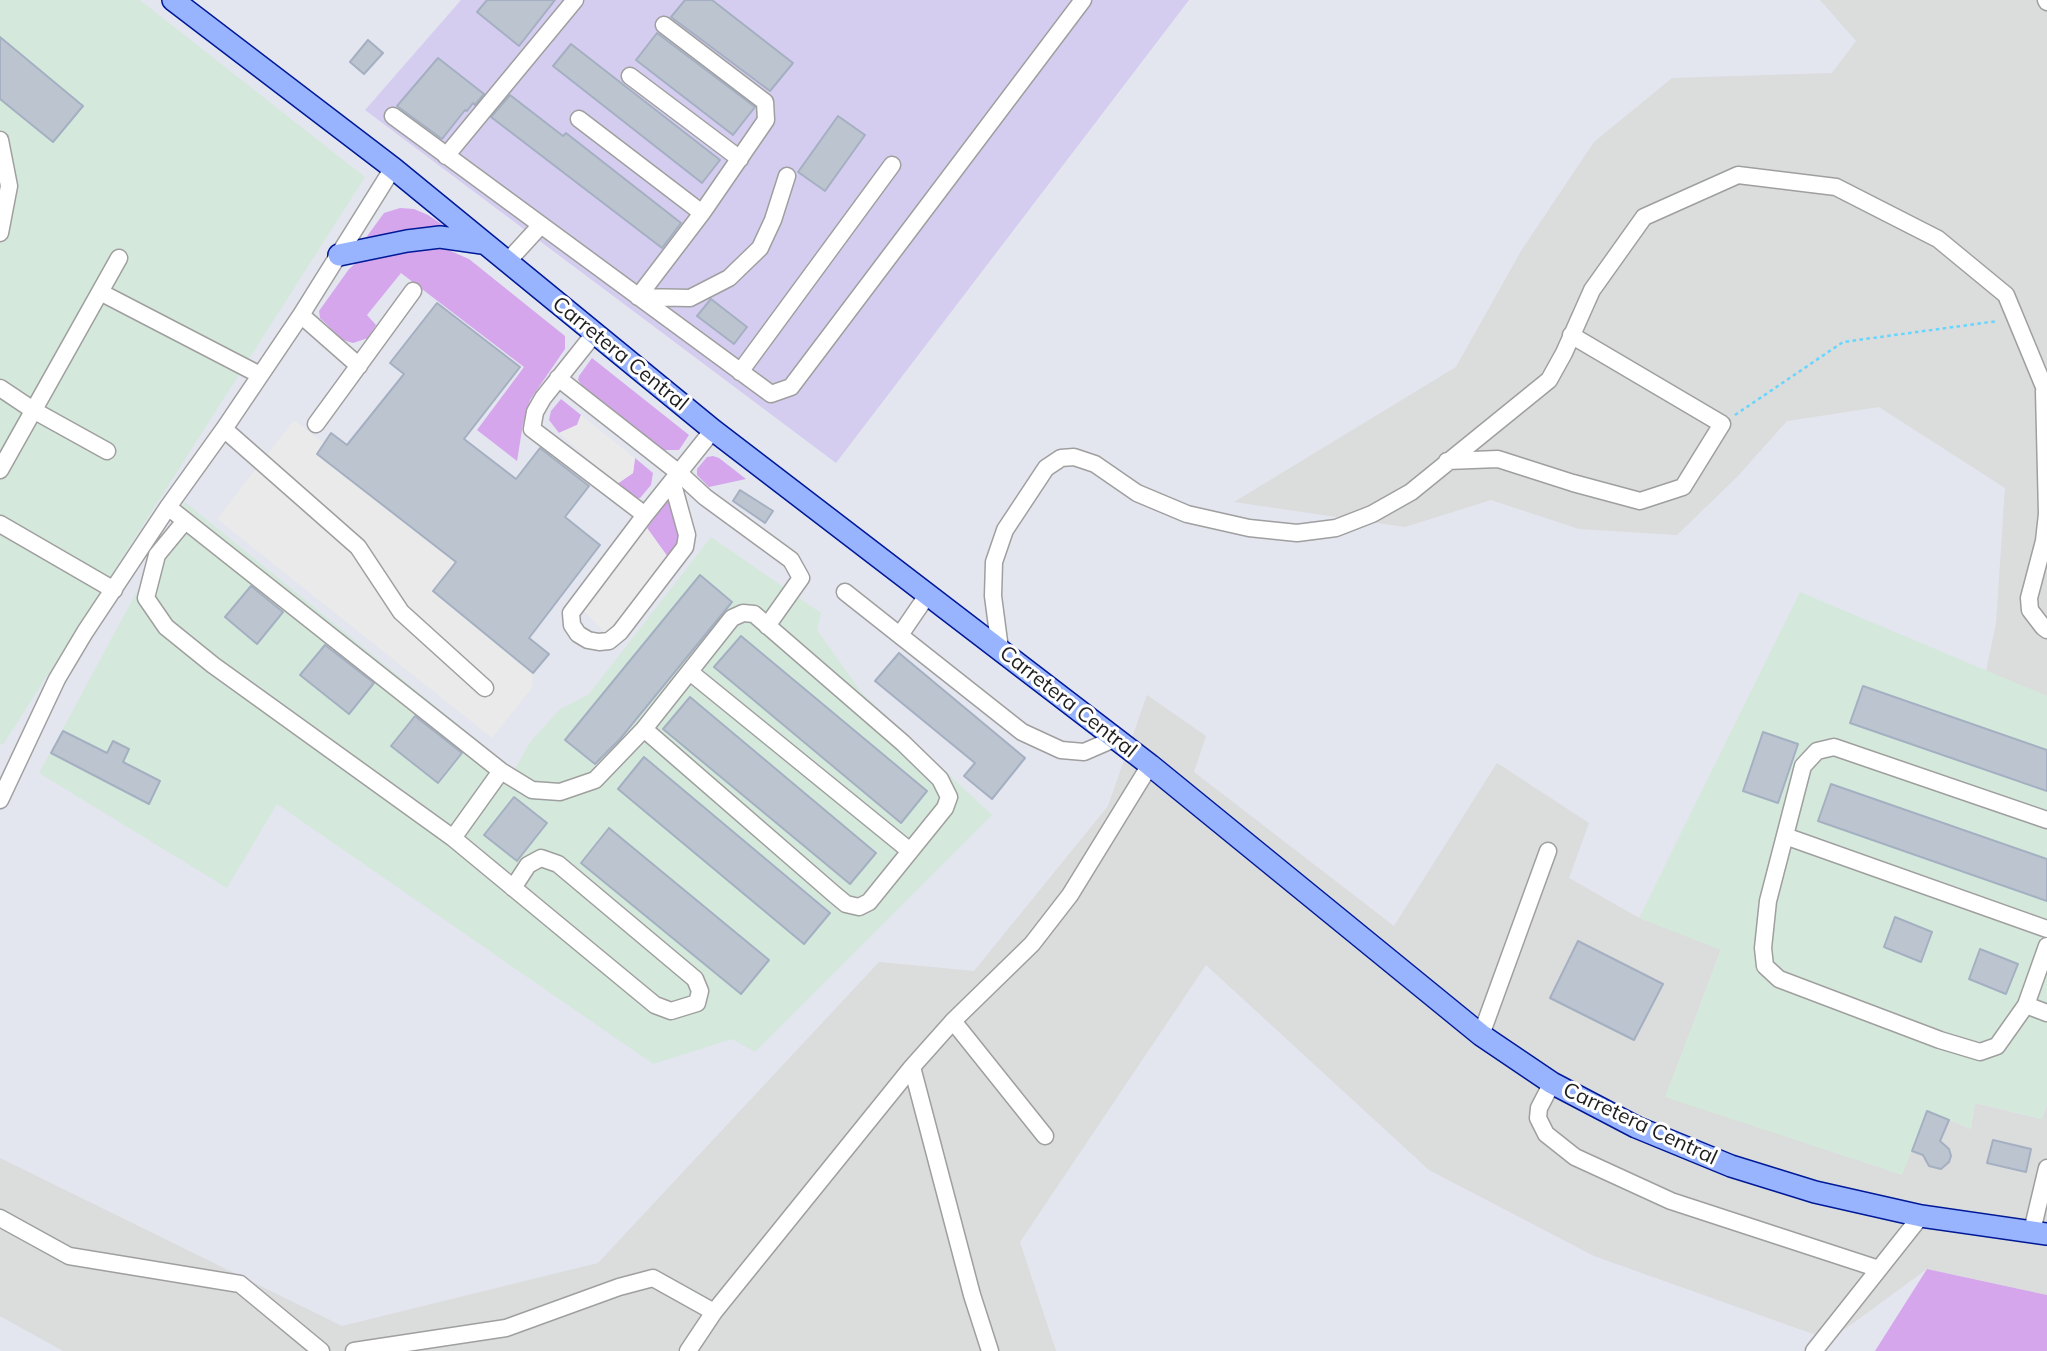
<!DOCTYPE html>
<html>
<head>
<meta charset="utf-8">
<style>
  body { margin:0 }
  canvas { display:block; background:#e3e5ef }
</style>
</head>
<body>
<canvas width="2047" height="1351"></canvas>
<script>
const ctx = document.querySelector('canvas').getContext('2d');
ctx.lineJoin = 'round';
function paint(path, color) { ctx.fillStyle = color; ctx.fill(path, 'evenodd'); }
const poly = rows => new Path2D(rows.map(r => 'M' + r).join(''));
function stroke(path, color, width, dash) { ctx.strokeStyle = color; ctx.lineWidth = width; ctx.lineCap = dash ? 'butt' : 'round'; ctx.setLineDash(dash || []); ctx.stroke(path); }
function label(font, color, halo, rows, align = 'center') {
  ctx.font = font + ' Mulish,sans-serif'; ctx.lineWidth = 6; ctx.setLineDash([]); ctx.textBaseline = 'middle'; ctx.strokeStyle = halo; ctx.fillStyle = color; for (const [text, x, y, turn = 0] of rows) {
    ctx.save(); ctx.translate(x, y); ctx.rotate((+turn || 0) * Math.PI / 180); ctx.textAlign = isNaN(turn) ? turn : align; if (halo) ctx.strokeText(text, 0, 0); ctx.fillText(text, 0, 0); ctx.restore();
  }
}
paint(poly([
  [1820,0,2047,0,2047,696,1986,671,1996,624,2005,488,1879,407,1787,421,1737,477,1677,535,1579,529,1491,500,1405,527,1234,502,1456,367,1521,251,1594,142,1672,78,1832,73,1856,41],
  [1147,695,1206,736,1194,772,1394,926,1497,763,1589,823,1569,878,1639,918,1721,949,1666,1097,1927,1111,1971,1129,1975,1103,2041,1119,2047,1105,2047,1295,1927,1269,1830,1340,1594,1256,1429,1170,1206,965,1020,1242,1056,1351,63,1351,0,1316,0,1158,342,1326,598,1263,879,962,974,971,1108,806]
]), '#dbdcdc');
paint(poly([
  [0,0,140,0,365,177,3,745,0,743],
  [185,502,514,770,531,741,559,710,589,694,711,537,821,613,817,630,862,693,992,815,755,1052,732,1039,653,1064,277,804,227,888,39,773],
  [1800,592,2047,696,2047,1105,2042,1119,1975,1103,1971,1129,1928,1111,1902,1175,1665,1097,1721,950,1639,918]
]), '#d4e9dc');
paint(poly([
  [461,0,1189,0,836,463,365,110]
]), '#d5cdf0');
paint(poly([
  [400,208,414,209,428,215,446,227,365,239,384,213],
  [436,247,446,249,469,259,565,336,565,349,530,400,523,424,517,461,477,430,524,367,401,273,367,315,376,325,368,338,353,343,343,340,320,318,319,311,349,269,356,263],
  [592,358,689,435,679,450,664,450,585,390,578,380,579,376],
  [561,399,581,415,577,425,559,433,549,420,551,411],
  [713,456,719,458,746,479,709,487,697,475,697,469,707,457],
  [635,458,653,473,651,485,640,498,634,498,617,484,633,473],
  [669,498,679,540,670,560,647,528],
  [1927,1269,2047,1295,2047,1351,1875,1351]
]), '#d6a6ed');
paint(poly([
  [581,415,635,458,633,473,617,484,559,433,577,425],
  [294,420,324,443,317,454,456,562,433,592,533,673,532,688,492,738,217,519],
  [647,528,670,560,606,634,583,610]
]), '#eaeaea');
const building = poly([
  [487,0,555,0,519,46,477,12,487,0],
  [685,0,712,0,793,63,770,91,671,17,685,0],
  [657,33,755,107,733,135,636,60,657,33],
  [0,37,83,106,53,142,0,99,0,37],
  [368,40,383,53,364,74,350,62,368,40],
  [571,44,720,160,702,183,553,66,571,44],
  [438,58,484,94,475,105,473,103,467,111,465,110,442,139,397,106,438,58],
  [510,95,563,136,566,133,681,223,662,248,491,117,510,95],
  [838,116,865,135,825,191,798,172,838,116],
  [711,299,747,327,734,344,697,316,711,299],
  [437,303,520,367,464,439,516,479,540,448,589,486,565,517,600,545,529,638,549,654,533,673,433,591,456,562,317,454,331,433,347,445,404,374,390,363,437,303],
  [740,490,773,511,765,523,733,501,740,490],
  [700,575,732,602,620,739,595,764,565,740,700,575],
  [251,586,283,612,257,644,225,617,251,586],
  [741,636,927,791,901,823,714,667,741,636],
  [325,645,374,683,349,714,300,675,325,645],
  [899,653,1025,758,992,799,964,776,975,763,875,681,899,653],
  [1863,686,2047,750,2047,791,1850,723,1863,686],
  [690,697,876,853,850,884,663,729,690,697],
  [415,716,462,753,438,783,391,746,415,716],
  [63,731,107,753,113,741,129,749,123,762,160,781,149,804,51,753,63,731],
  [1763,732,1798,744,1778,803,1743,791,1763,732],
  [644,757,830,913,804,944,618,789,644,757],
  [1831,784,2047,859,2047,901,1818,821,1831,784],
  [514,797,547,823,517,861,484,835,514,797],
  [609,828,769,960,741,994,581,863,609,828],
  [1895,917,1932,932,1921,962,1884,947,1895,917],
  [1578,941,1663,984,1634,1040,1550,998,1578,941],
  [1980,949,2018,964,2006,994,1969,979,1980,949],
  [1927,1111,1949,1120,1940,1141,1949,1149,1951,1156,1949,1162,1941,1169,1929,1166,1923,1155,1912,1151,1927,1111],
  [1993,1140,2031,1149,2026,1172,1987,1163,1993,1140]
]);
paint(building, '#bcc4cf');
stroke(building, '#a4b0c2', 2);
const minor = poly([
  [2046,0,2047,2],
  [630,76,740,159],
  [393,116,771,394,791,387,1083,0],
  [579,119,702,213],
  [0,140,9,186,0,233],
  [446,156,575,0],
  [508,261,541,225],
  [100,292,260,375],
  [638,297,702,213,766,120,765,102,664,25],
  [638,297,690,298,729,278,760,248,773,220,787,176],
  [301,315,359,366],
  [594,334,543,398,535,412,532,429,645,515],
  [740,372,892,165],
  [558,378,679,473,705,497,791,560,801,578,767,626],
  [0,388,33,410,107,451],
  [2044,391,2047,514,2044,541,2029,598,2030,610,2043,627,2047,630],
  [316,424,413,291],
  [224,429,358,547,401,612,485,688],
  [1447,461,1498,459,1573,483,1640,501,1683,487,1722,424,1571,335],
  [0,470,119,258],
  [672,481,687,535,685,547,620,632,609,641,599,642,588,640,578,634,572,625,571,613,645,515,713,430],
  [168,507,501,771,532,790,560,792,595,780,644,729],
  [185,521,157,555,146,598,166,627,213,665,453,838,501,771],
  [0,524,114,590],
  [845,592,1022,732,1061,750,1084,752,1114,739],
  [743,613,754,614,903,743,940,779,949,797,945,808,869,902,859,907,846,904,834,894,644,729,732,618,743,613],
  [900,635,928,594],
  [1000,649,993,596,994,562,1005,530,1046,468,1061,458,1074,457,1095,464,1137,493,1187,514,1249,528,1297,533,1336,528,1372,514,1411,492,1549,380,1564,353,1592,290,1644,217,1738,175,1836,187,1938,239,2006,295,2047,394],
  [690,672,910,851],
  [0,800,57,679,85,632,168,507,224,429,301,315,393,168],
  [2047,820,1834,747,1817,751,1803,766,1768,901,1763,948,1765,966,1779,979,1940,1040,1980,1052,1997,1046,2026,1005,2047,946],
  [1785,836,2047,929],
  [453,838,655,1005,671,1011,697,1003,700,991,695,979,558,864,541,858,528,865,513,888],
  [2026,1005,2047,1013],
  [953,1021,1045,1136],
  [1481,1035,1548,851],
  [912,1067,972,1295,990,1351],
  [1552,1083,1539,1108,1538,1118,1546,1134,1575,1157,1671,1201,1879,1269],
  [0,1218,69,1256,240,1284,321,1351],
  [2032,1231,2047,1168],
  [354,1351,506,1328,619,1287,653,1278,714,1312],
  [688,1351,714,1312,912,1067,953,1021,1032,944,1070,895,1150,765],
  [1814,1351,1921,1216]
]);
const major = poly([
  [173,0,393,168,713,430,1150,765,1481,1035,1552,1083,1636,1127,1731,1166,1815,1192,1921,1216,2047,1234],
  [339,255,407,241,440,237,482,243]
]);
stroke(minor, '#9f9f9f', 19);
stroke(major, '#001997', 24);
stroke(poly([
  [1735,415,1843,342,1998,321]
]), '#64d6ff', 2.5, [3.5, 3.5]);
stroke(minor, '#fff', 16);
stroke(major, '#98b4ff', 21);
label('21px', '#1e1e1e', '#fff', [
  ["Carretera Central",620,354,39],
  ["Carretera Central",1068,702,38],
  ["Carretera Central",1640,1124,25]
]);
</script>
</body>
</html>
